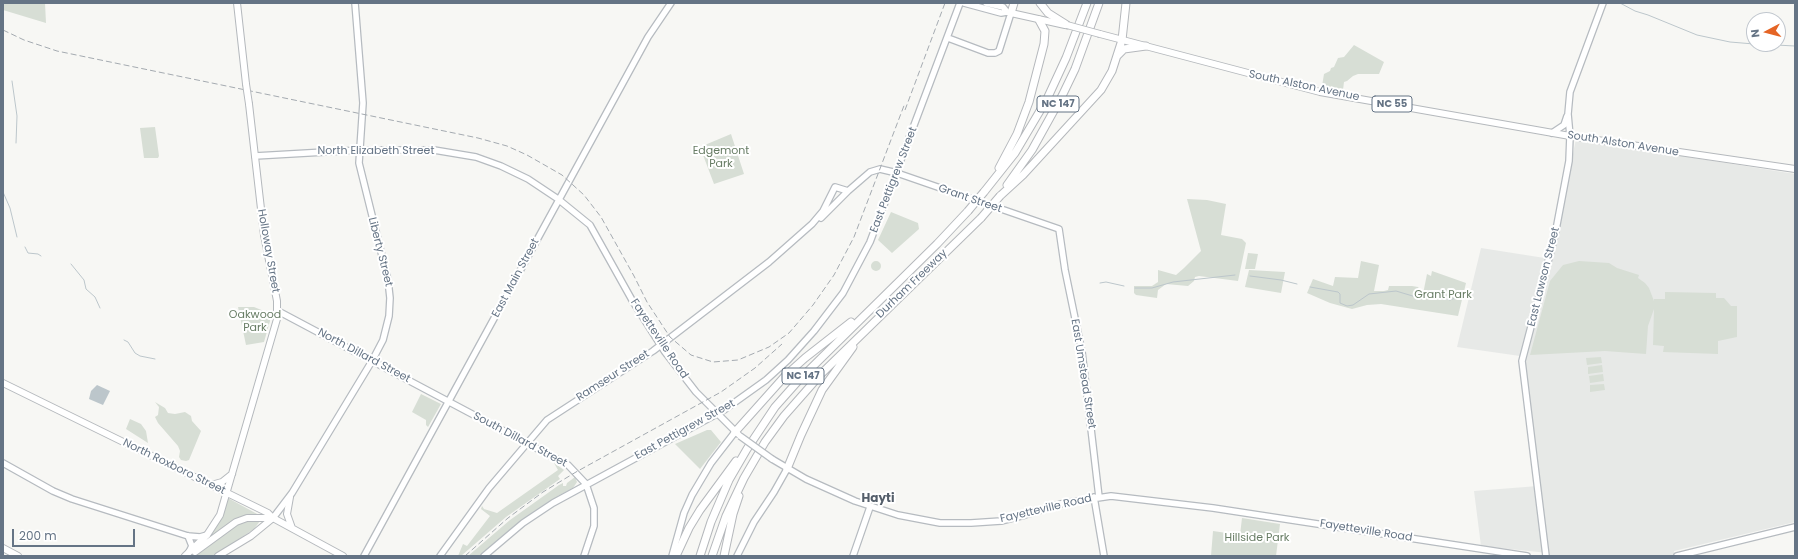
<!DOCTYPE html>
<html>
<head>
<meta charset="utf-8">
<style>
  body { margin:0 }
  #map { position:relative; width:1798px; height:559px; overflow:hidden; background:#f7f7f4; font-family:Poppins,sans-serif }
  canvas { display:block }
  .frame { position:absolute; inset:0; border:4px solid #657485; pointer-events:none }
  .north { position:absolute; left:1746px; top:12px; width:40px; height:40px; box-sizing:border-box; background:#fff; border:1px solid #c1c7ce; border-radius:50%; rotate:263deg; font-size:11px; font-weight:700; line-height:16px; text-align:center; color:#657485 }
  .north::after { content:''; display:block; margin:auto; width:14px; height:18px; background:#e56525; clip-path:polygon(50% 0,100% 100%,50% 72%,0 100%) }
  .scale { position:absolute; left:12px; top:529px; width:123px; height:18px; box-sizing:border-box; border:2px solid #657485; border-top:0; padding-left:5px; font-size:12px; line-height:14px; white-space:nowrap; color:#657485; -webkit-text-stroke:3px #fff; paint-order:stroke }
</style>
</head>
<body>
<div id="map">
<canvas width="1798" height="559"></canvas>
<div class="frame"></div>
<div class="north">N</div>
<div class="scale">200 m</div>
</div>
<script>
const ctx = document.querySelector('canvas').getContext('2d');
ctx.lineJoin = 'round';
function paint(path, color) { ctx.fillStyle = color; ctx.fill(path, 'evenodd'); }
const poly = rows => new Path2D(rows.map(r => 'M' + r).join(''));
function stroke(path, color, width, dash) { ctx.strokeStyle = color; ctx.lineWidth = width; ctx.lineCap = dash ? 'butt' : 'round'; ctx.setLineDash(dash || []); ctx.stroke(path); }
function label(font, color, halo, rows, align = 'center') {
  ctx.font = font + ' Poppins,sans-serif'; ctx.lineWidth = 4; ctx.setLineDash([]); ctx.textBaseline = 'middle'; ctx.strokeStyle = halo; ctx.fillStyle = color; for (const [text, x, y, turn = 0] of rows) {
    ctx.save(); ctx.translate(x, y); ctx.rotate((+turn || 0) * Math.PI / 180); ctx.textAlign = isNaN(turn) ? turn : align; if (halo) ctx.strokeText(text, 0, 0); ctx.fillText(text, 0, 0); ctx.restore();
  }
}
paint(poly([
  [1576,139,1795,174,1795,522,1674,551,1674,556,1549,556,1548,553,1481,546,1474,491,1538,486,1520,356,1457,347,1481,248,1551,259]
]), '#e7e9e7');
paint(poly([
  [3,3,45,3,46,23,3,10],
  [1354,45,1384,62,1379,74,1358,74,1353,76,1347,81,1344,82,1343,90,1322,86,1324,74,1330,71,1331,68,1334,67,1338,58,1344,57],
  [155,127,159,156,158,158,144,158,140,128],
  [731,134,744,174,714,184,700,147],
  [1187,199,1207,200,1226,204,1221,235,1242,239,1246,243,1238,281,1199,276,1195,277,1194,281,1188,286,1166,284,1158,290,1157,298,1136,295,1134,293,1134,286,1152,286,1158,282,1158,270,1176,275,1184,268,1201,251],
  [891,212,918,223,919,229,892,253,878,240],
  [1248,253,1258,254,1255,269,1245,269],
  [1361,261,1379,265,1374,291,1384,291,1388,290,1389,286,1412,286,1418,287,1423,294,1427,274,1431,276,1432,271,1466,283,1458,316,1381,304,1367,305,1352,309,1330,303,1307,293,1313,279,1333,286,1335,277,1358,278],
  [1579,261,1609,263,1617,268,1639,275,1638,278,1645,283,1649,288,1654,301,1654,299,1665,299,1665,292,1716,293,1716,298,1724,298,1731,306,1737,306,1737,337,1718,341,1718,354,1663,352,1664,346,1653,345,1654,309,1648,326,1646,354,1605,351,1530,355,1550,281,1563,265],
  '871 266a5 5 0 1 1 10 0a5 5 0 1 1-10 0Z',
  [1249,270,1285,272,1281,293,1245,287],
  [238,307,254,307,269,313,270,321,264,342,246,345],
  [1601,357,1602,363,1587,365,1586,358],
  [1602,365,1603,372,1588,374,1588,367],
  [1603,374,1604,381,1590,383,1589,376],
  [1604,384,1605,390,1590,392,1590,385],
  [421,394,441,404,428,427,426,425,426,420,412,412],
  [155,402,165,408,168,413,175,414,185,412,191,416,192,421,201,431,189,460,186,461,181,460,179,457,180,451,178,446,158,423,155,417,158,415,159,407],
  [130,419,141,424,146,431,148,443,126,429],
  [707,430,711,430,721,442,700,469,675,444],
  [554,463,564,470,558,476,560,479,506,517,461,556,458,556,463,544,467,546,490,516,481,509,482,506,484,509,497,513,558,470],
  [575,477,577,482,573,488,558,496,522,521,481,556,468,556,510,520,559,485,563,483,563,486,566,486,567,483],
  [228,498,259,515,247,516,234,520,203,543],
  [1242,518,1280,524,1276,556,1211,556,1213,531,1240,535],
  [249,520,260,521,254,529,215,555,194,556,239,524]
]), '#d7ded5');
paint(poly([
  [97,385,110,391,103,405,89,399,91,391]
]), '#bcc6cb');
stroke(poly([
  [1620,3,1635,11,1648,15,1697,35,1730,42,1754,44],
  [1756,44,1795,46],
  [12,81,17,116,16,143],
  [3,192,10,208,17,237],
  [25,247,28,253,38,254,41,256],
  [71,264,84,280,86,289,95,297,100,308],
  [1250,276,1281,280,1297,284],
  [1100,283,1106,282,1124,286],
  [1310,287,1338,292,1340,294,1340,303,1347,306,1353,305,1369,294,1396,291,1416,297,1445,298,1450,300,1458,297],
  [1135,288,1152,288,1173,282,1235,275],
  [124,340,128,342,135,353,140,356,155,359]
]), '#bcc6cb', 1);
const secondary = poly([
  [964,3,1001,13,1007,12],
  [948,38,988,53,995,53,999,51,1011,13,1007,12,1003,7,986,3],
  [1552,133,1564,125,1567,116],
  [255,156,360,150,434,150,476,157,501,166,528,179,558,199,590,225,632,300,665,352,696,392,738,434],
  [821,218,848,191],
  [278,311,568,465,586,484,594,508,594,526,584,556],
  [772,459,806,479,855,501,898,515,940,523,971,523,1001,521,1025,515,1064,503,1111,496,1213,508,1527,556],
  [3,463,53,491,72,499,188,536,200,537,207,535],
  [1094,497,1104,556],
  [273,518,292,493,372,361,383,340,389,316,390,298,388,280,359,163,363,103,355,3],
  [188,536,192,546,189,552],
  [364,556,648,37,671,3],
  [440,556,489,488,547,420,653,351,769,262,812,224,823,211,835,187,848,191,870,172,880,169,897,173,1059,229,1065,270,1082,352,1099,497],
  [484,556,523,523,553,503,724,410,766,380,788,360,814,331,843,293,870,242,960,3],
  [672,556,684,513,692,495,711,463,735,432],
  [737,556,754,522,774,492,787,469],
  [853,556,870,507],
  [1546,556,1522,361,1555,235,1569,161,1570,136,1568,114,1570,92,1603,3],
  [1677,556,1795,527]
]);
const primary = poly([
  [237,3,246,84],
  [1011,13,1065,25],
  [1100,34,1320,92,1570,136,1795,169],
  [3,383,268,513,273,518,343,556],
  [211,485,222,482,232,474],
  [290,497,287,514,292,528],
  [3,548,18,556],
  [195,552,236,522,247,518,273,518],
  [185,556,207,535,220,515,277,319,277,301,264,235,249,104],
  [218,556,251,536,273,518]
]);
const highway = poly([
  [1040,3,1048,13,1067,25],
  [1011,13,1014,3],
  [1117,56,1124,49,1146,46],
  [999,168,1017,134,1029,102,1044,44,1045,31,1039,20],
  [1007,185,1032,150,1062,96,1075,69,1099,3],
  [984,192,1015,153,1047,99,1066,58,1087,3],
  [1000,196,1023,175,1101,90,1112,71,1122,40,1126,3],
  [735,432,785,376,805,358,851,322],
  [787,469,801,435,822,390,853,347],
  [676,556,689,528,700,510,736,461],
  [700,556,711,522,729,480,747,449,775,407,799,380,937,244,968,211],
  [712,556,726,516,744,478,765,442,784,416,821,374,981,218],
  [724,556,733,514,739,496]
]);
stroke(secondary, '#b6bbc0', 8);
stroke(primary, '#b5b9bd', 8);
stroke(highway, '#b5b8bc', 9);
stroke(secondary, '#fff', 5.5);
stroke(primary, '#fff', 6);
stroke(highway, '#fff', 7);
stroke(poly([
  [3,30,24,40,57,51,478,138,507,146,527,155,562,175,584,195,601,217,634,276,647,302,670,337,691,355,713,362,738,360,769,347,789,333,813,305,834,275,854,237,905,103],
  [905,110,945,3],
  [465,556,508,518,543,492,576,472,721,392,755,368,782,344]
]), '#a4aab0', 1, [6, 3]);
const secondaryBridge = poly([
  [740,436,772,459]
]);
const primaryBridge = poly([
  [1067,25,1100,34],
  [246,84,249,104]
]);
const highwayBridge = poly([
  [968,211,984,192],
  [981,218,1000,196]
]);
stroke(secondaryBridge, '#b6bbc0', 8, []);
stroke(primaryBridge, '#b5b9bd', 8, []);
stroke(highwayBridge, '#b5b8bc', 9, []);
stroke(secondaryBridge, '#fff', 5.5);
stroke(primaryBridge, '#fff', 6);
stroke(highwayBridge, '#fff', 7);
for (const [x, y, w] of [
  [1058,104,42],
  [1392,104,40],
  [803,376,42]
]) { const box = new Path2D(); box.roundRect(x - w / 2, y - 8, w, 16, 3); ctx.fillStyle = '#fff'; ctx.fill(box); stroke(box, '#657485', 1); }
label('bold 10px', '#657485', null, [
  ["NC 147",1058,104],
  ["NC 55",1392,104],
  ["NC 147",803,376]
]);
label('11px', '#657485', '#fff', [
  ["South Alston Avenue",1304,86,12],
  ["South Alston Avenue",1623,144,9],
  ["North Elizabeth Street",376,151],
  ["East Pettigrew Street",894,180,-69],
  ["Grant Street",970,199,19],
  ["Holloway Street",268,251,80],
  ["Liberty Street",380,252,76],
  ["East Lawson Street",1544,277,-76],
  ["East Main Street",516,278,-62],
  ["Durham Freeway",912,284,-44],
  ["Fayetteville Road",659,339,56],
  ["North Dillard Street",364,356,28],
  ["East Umstead Street",1083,374,81],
  ["Ramseur Street",613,376,-33],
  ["East Pettigrew Street",685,430,-29],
  ["South Dillard Street",520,440,28],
  ["North Roxboro Street",174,467,26],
  ["Fayetteville Road",1046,509,-13],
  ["Fayetteville Road",1366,531,9]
]);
label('11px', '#677c64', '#fff', [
  ["Edgemont",721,151],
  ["Park",721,164],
  ["Grant Park",1443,295],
  ["Oakwood",255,315],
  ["Park",255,328],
  ["Hillside Park",1257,538]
]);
label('bold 12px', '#545e6a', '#fff', [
  ["Hayti",878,499]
]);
</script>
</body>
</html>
